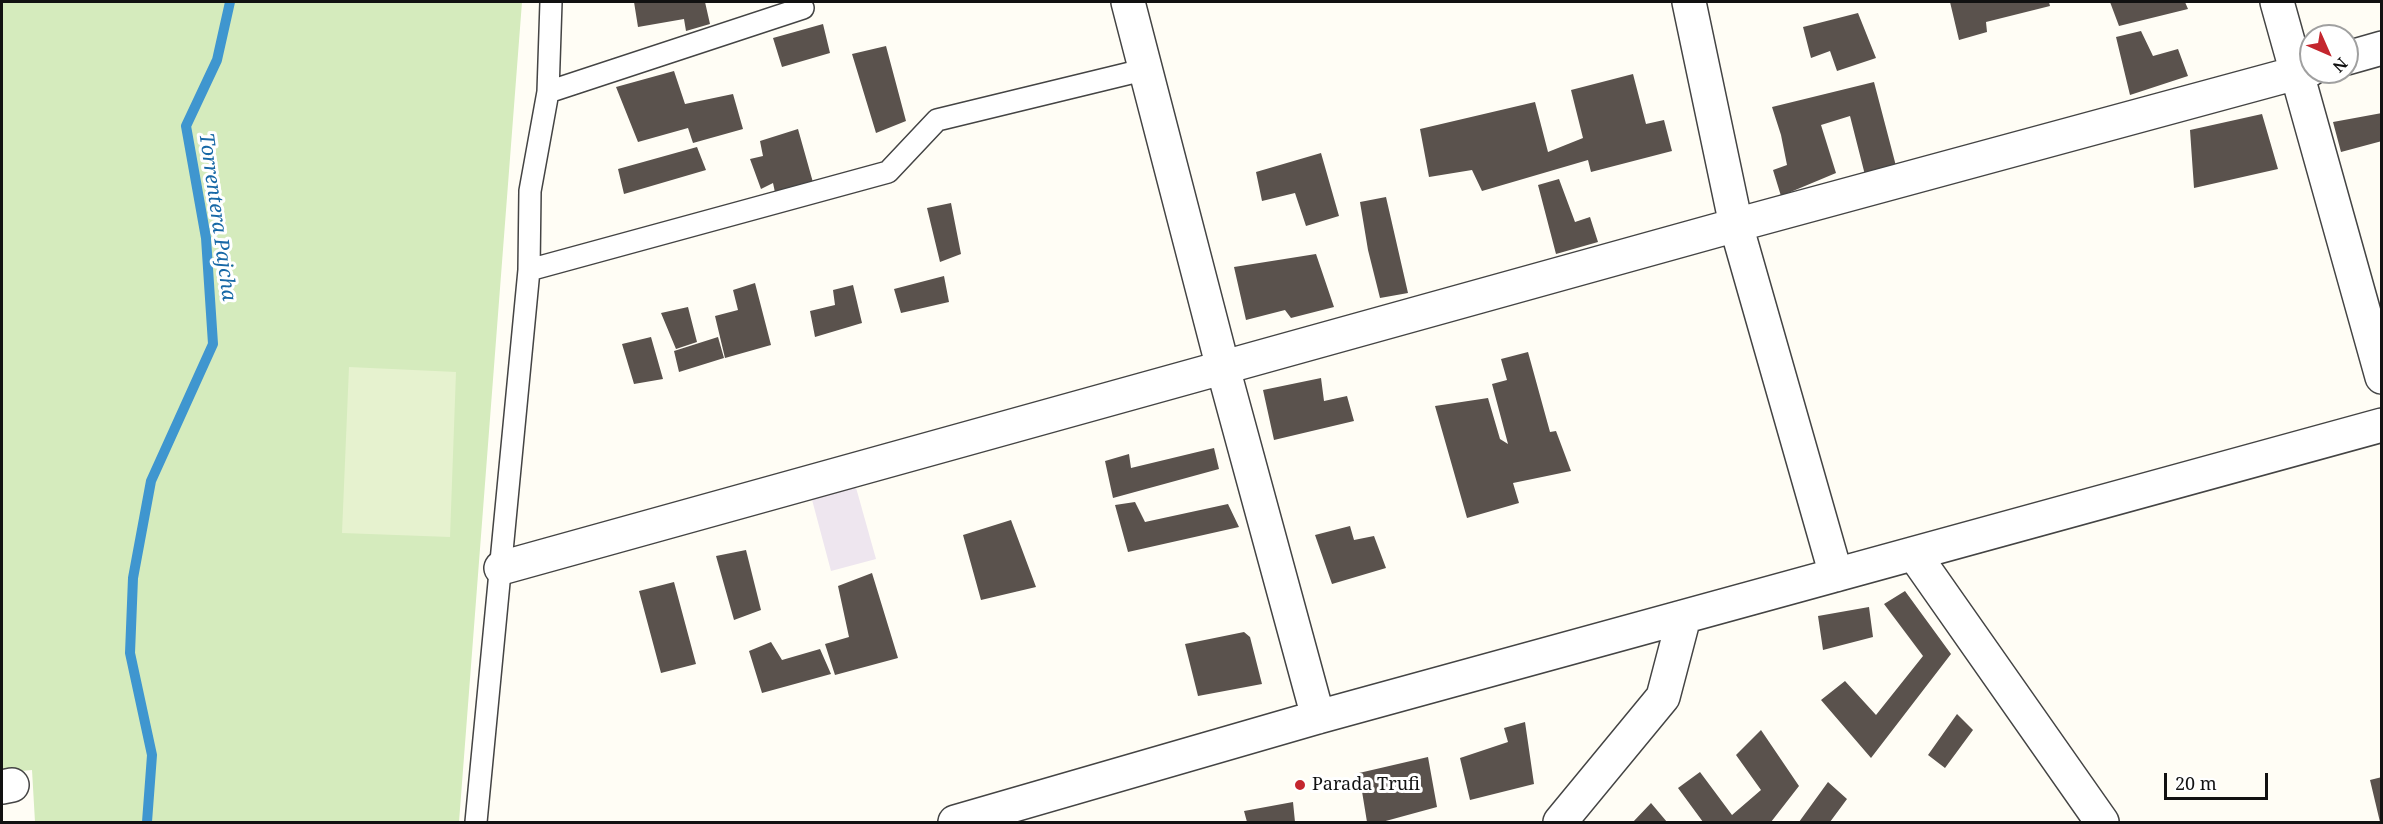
<!DOCTYPE html>
<html>
<head>
<meta charset="utf-8">
<style>
  body { margin:0 }
  #map { position:relative; width:2383px; height:824px; overflow:hidden; background:#fffdf5; font-family:"Noto Serif",serif }
  canvas { display:block }
  .frame { position:absolute; inset:0; border:3px solid #111; pointer-events:none }
  .north { position:absolute; left:2299px; top:24px; width:60px; height:60px; box-sizing:border-box; background:#fff; border:2px solid #a0a0a0; border-radius:50%; rotate:135deg; font-size:16px; font-weight:700; line-height:24px; text-align:center; color:#111 }
  .north::after { content:''; display:block; margin:auto; width:21px; height:27px; background:#c4262e; clip-path:polygon(50% 0,100% 100%,50% 72%,0 100%) }
  .scale { position:absolute; left:2164px; top:773px; width:104px; height:27px; box-sizing:border-box; border:3px solid #111; border-top:0; padding-left:8px; font-size:18px; line-height:21px; white-space:nowrap; color:#111; -webkit-text-stroke:4px #fff; paint-order:stroke }
</style>
</head>
<body>
<div id="map">
<canvas width="2383" height="824"></canvas>
<div class="frame"></div>
<div class="north">N</div>
<div class="scale">20 m</div>
</div>
<script>
const ctx = document.querySelector('canvas').getContext('2d');
ctx.lineJoin = 'round';
function paint(path, color) { ctx.fillStyle = color; ctx.fill(path, 'evenodd'); }
const poly = rows => new Path2D(rows.map(r => 'M' + r).join(''));
function stroke(path, color, width, dash) { ctx.strokeStyle = color; ctx.lineWidth = width; ctx.lineCap = dash ? 'butt' : 'round'; ctx.setLineDash(dash || []); ctx.stroke(path); }
function label(font, color, halo, rows, align = 'center') {
  ctx.font = font + ' "Noto Serif",serif'; ctx.lineWidth = 6; ctx.setLineDash([]); ctx.textBaseline = 'middle'; ctx.strokeStyle = halo; ctx.fillStyle = color; for (const [text, x, y, turn = 0] of rows) {
    ctx.save(); ctx.translate(x, y); ctx.rotate((+turn || 0) * Math.PI / 180); ctx.textAlign = isNaN(turn) ? turn : align; if (halo) ctx.strokeText(text, 0, 0); ctx.fillText(text, 0, 0); ctx.restore();
  }
}
paint(poly([
  [855,484,876,559,831,571,811,496]
]), '#eee6ef');
paint(poly([
  [2,2,522,2,459,822,35,822,32,770,2,773]
]), '#d5ebbd');
paint(poly([
  [349,367,456,372,450,537,342,533]
]), '#e6f2cf');
stroke(poly([
  [147,822,152,755,130,653,133,578,151,481,213,344,206,238,186,126,217,60,230,2]
]), '#3f96cf', 10);
paint(poly([
  [634,2,705,2,710,24,686,31,684,19,638,27],
  [1950,2,2049,2,2050,6,1986,22,1987,32,1959,40],
  [2110,2,2185,2,2188,9,2119,26],
  [1858,13,1876,58,1837,71,1830,51,1811,58,1803,27],
  [823,24,830,53,782,67,773,38],
  [2141,31,2153,56,2178,49,2188,76,2130,95,2116,37],
  [886,46,906,121,876,133,852,54],
  [674,71,685,104,733,94,743,129,693,143,688,128,638,142,616,87],
  [1633,74,1646,124,1664,120,1672,151,1591,172,1588,160,1482,191,1472,170,1429,177,1420,129,1535,102,1548,152,1583,138,1571,90],
  [1874,82,1896,166,1865,175,1850,116,1821,125,1836,173,1781,196,1773,170,1787,165,1781,135,1772,107],
  [2382,113,2382,141,2341,152,2333,122],
  [2262,114,2278,169,2194,188,2190,130],
  [798,129,814,186,776,197,773,183,761,189,750,159,763,156,760,141],
  [697,147,706,170,624,194,618,169],
  [1321,153,1339,216,1306,226,1295,193,1262,201,1256,172],
  [1559,179,1575,222,1590,217,1598,242,1556,254,1538,185],
  [1386,197,1408,293,1380,298,1368,250,1360,202],
  [951,203,961,254,940,262,927,208],
  [1316,254,1334,307,1291,318,1285,310,1246,320,1234,267],
  [944,276,949,302,901,313,894,289],
  [755,283,771,345,725,358,715,316,738,310,733,290],
  [853,285,862,323,815,337,810,311,835,305,833,290],
  [688,307,697,342,676,349,661,313],
  [651,337,663,379,634,384,622,344],
  [718,337,724,358,679,372,674,351],
  [1528,352,1550,432,1556,431,1571,471,1513,483,1519,503,1467,518,1435,406,1488,398,1500,439,1508,444,1492,384,1507,380,1501,359],
  [1321,378,1324,401,1347,396,1354,421,1274,440,1263,390],
  [1214,448,1219,469,1113,498,1105,461,1129,454,1131,468],
  [1135,502,1145,522,1228,504,1239,527,1128,552,1115,505],
  [1011,520,1036,587,981,600,963,535],
  [1350,526,1354,540,1374,536,1386,568,1332,584,1315,535],
  [746,550,761,610,734,620,716,556],
  [872,573,898,658,835,675,825,644,849,637,838,586],
  [674,582,696,664,661,673,639,591],
  [1905,591,1951,654,1871,758,1821,700,1845,681,1876,715,1923,656,1884,604],
  [1869,607,1873,637,1823,650,1818,616],
  [1244,632,1250,637,1262,684,1198,696,1185,644],
  [771,642,782,660,820,649,831,674,762,693,749,651],
  [1957,714,1973,730,1945,768,1928,755],
  [1525,722,1534,784,1470,800,1460,758,1508,742,1504,728],
  [1761,730,1799,786,1771,822,1703,822,1678,788,1700,772,1732,815,1761,790,1736,755],
  [1428,757,1437,807,1382,822,1367,822,1359,773],
  [2382,777,2382,822,2380,822,2370,780],
  [1828,782,1847,799,1830,822,1799,822],
  [1293,802,1295,822,1247,822,1244,811],
  [1651,803,1667,822,1633,822]
]), '#5a524d');
const service = poly([
  [548,92,803,8],
  [529,270,888,172,937,120,1147,69],
  [476,822,529,270,530,191,548,92,551,2]
]);
const minor = poly([
  [1128,2,1223,368,1318,717],
  [1689,2,1736,225,1836,575],
  [2277,2,2382,377],
  [2347,58,2382,48],
  [1914,554,2102,822],
  [501,568,1736,225,2311,69],
  [2,787,12,785],
  [955,822,1318,717,2382,425],
  [1560,822,1663,697,1684,617]
]);
stroke(service, '#444', 24);
stroke(minor, '#444', 36);
stroke(service, '#fff', 21);
stroke(minor, '#fff', 33);
for (const [x, y, r, color] of [
  [1300,785,6,"#c4262e"]
]) { const dot = new Path2D(); dot.arc(x, y, r, 0, 2 * Math.PI); ctx.fillStyle = color; ctx.fill(dot); stroke(dot, '#fff', 2); }
label('18px', '#111', '#fff', [
  ["Parada Trufi",1312,785]
], 'left');
label('italic 20px', '#1768a6', '#fff', [
  ["Torrentera Pajcha",217,217,82]
]);
</script>
</body>
</html>
